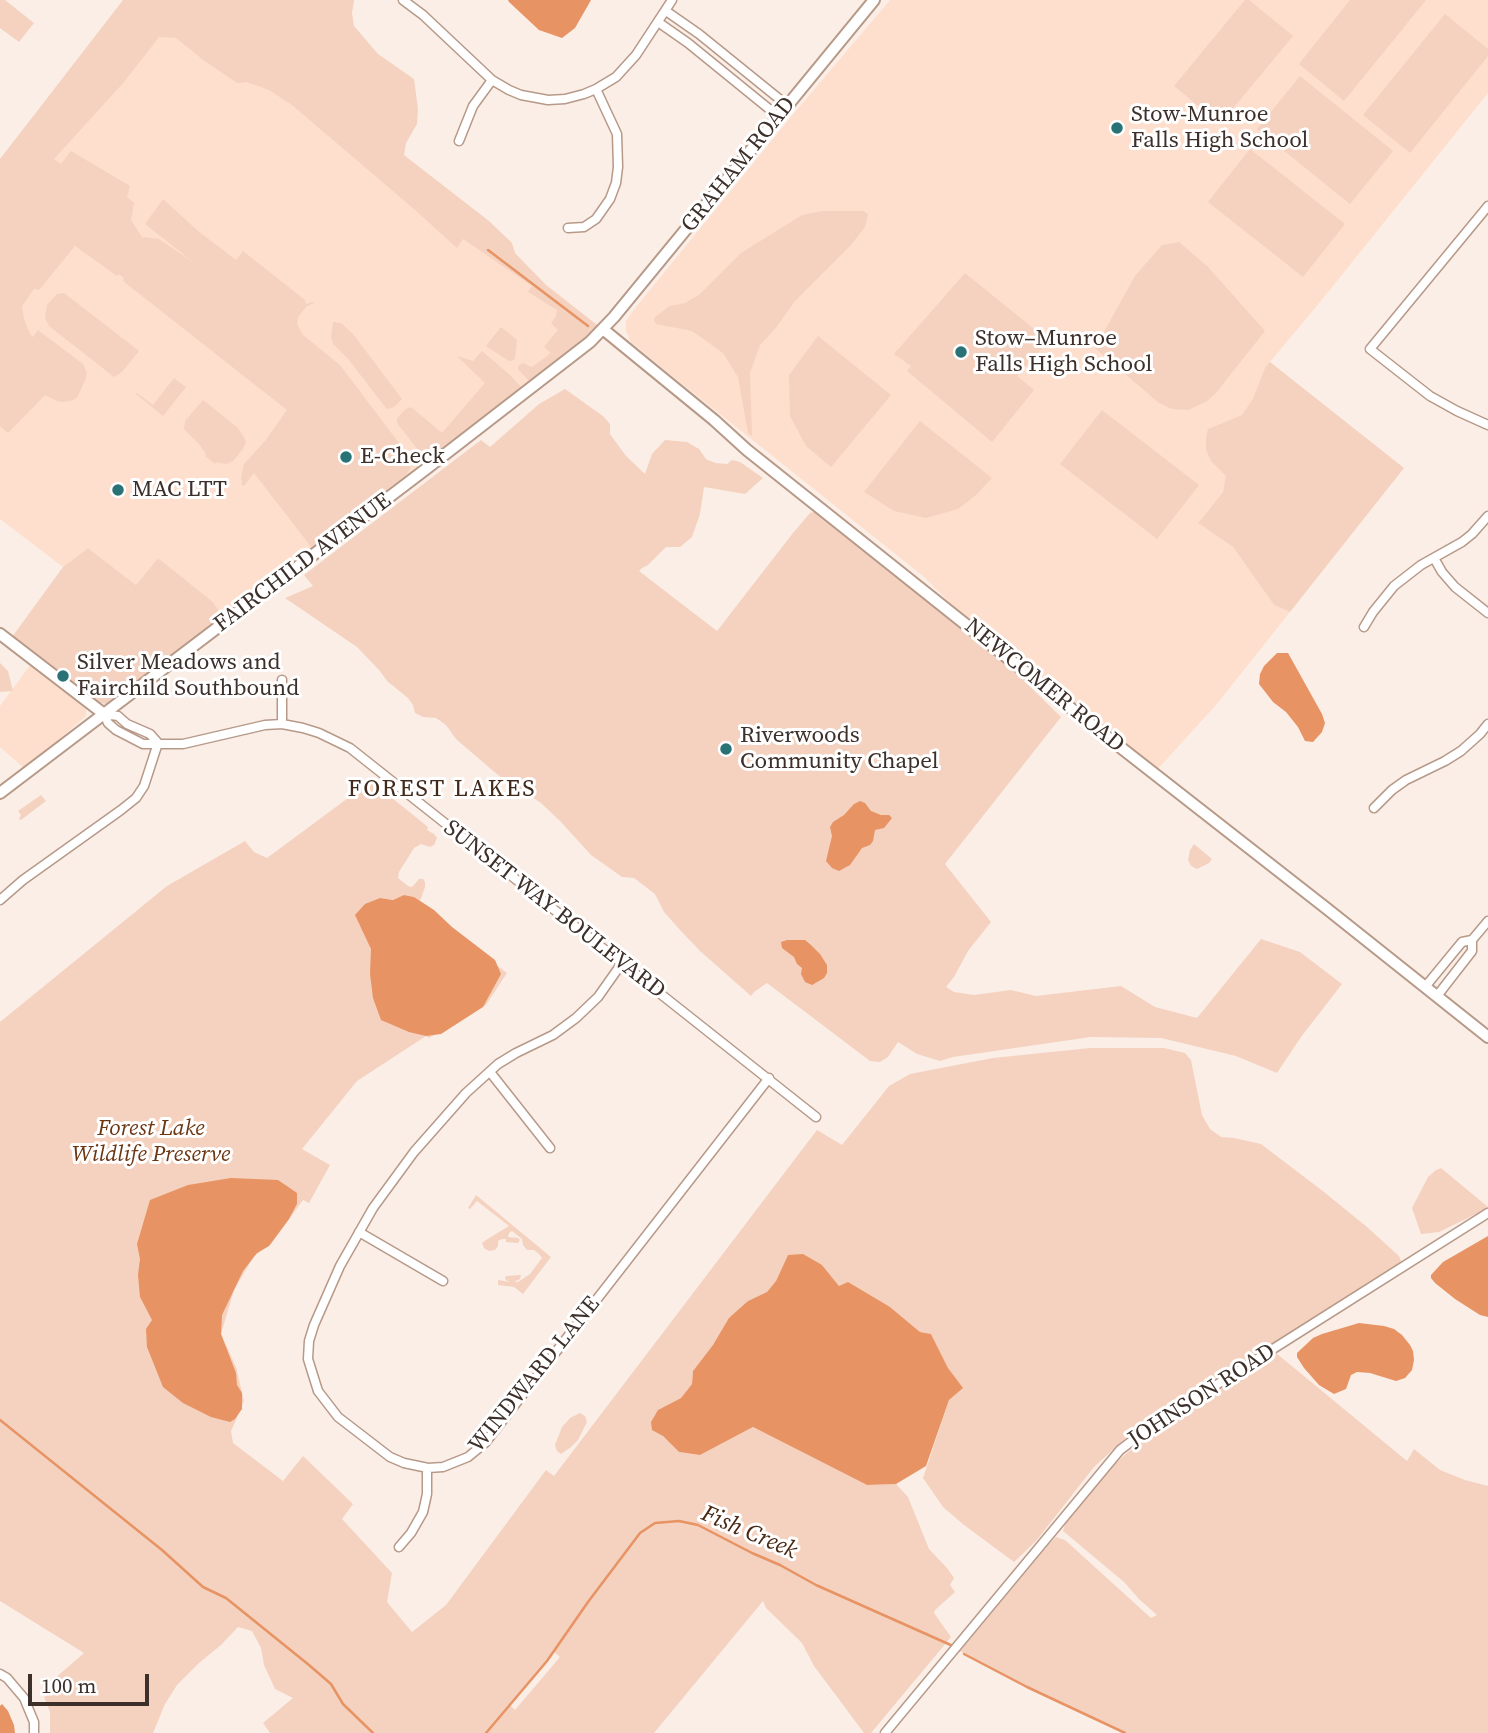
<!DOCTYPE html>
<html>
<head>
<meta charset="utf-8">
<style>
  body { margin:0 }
  #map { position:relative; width:1488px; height:1733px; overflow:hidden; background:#fbeee7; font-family:"Source Serif 4",serif }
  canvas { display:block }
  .scale { position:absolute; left:28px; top:1674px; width:121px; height:32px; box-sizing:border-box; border:4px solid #3d302a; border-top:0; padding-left:9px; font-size:21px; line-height:24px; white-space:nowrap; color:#3d302a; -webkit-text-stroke:5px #fff; paint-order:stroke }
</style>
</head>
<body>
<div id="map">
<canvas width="1488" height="1733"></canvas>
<div class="scale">100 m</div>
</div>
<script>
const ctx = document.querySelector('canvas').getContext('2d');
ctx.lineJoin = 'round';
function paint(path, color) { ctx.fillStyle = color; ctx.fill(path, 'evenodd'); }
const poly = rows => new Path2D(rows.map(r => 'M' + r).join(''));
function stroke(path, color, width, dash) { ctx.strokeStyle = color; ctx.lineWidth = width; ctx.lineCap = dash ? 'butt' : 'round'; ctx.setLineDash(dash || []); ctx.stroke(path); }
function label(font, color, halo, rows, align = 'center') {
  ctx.font = font + ' "Source Serif 4",serif'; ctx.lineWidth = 6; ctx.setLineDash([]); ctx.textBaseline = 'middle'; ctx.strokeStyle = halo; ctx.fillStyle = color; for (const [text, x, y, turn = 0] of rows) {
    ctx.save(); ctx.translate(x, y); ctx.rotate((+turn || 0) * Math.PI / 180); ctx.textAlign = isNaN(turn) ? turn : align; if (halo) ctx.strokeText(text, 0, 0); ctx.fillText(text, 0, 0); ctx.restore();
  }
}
paint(poly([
  [184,0,600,327,575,350,223,617,213,602,158,558,136,585,88,548,63,567,0,519,0,183],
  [890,0,1488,0,1488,93,1316,307,1270,362,1305,390,1198,523,1233,547,1274,605,1290,612,1216,705,1157,770,951,604,923,576,676,379,631,342,626,331,626,321,632,312,790,118],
  [31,664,82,702,86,708,86,716,25,769,0,747,0,706]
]), '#fedfcd');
paint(poly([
  [0,0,5,0,34,23,19,42,0,28],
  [123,0,354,0,352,13,354,26,378,54,414,79,418,109,417,124,406,143,404,155,489,221,512,243,515,253,547,286,598,326,557,362,531,382,529,381,518,369,518,366,523,363,532,367,551,353,544,347,558,330,551,323,556,316,557,310,528,292,532,286,463,239,457,248,414,209,292,105,269,90,247,82,237,83,202,59,176,38,159,37,124,82,54,159,61,164,71,151,130,186,127,197,134,203,131,220,142,237,159,239,193,262,145,224,163,199,198,231,236,260,243,251,305,300,306,304,313,302,314,303,306,307,298,317,297,323,299,328,303,335,340,365,411,459,411,464,410,469,406,475,312,548,254,473,244,486,241,484,242,482,241,478,244,464,265,441,287,410,123,281,124,278,119,274,117,276,75,246,39,290,34,289,22,306,24,319,30,334,33,337,38,330,83,364,87,373,86,378,77,398,70,401,63,402,57,401,45,395,8,433,0,426,0,159],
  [1245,0,1249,0,1293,36,1220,124,1174,86],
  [1350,0,1426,0,1344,101,1299,64],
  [1445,14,1488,49,1488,56,1410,153,1363,115],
  [1300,76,1393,151,1350,204,1257,129],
  [1250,149,1345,224,1303,277,1208,202],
  [823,211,863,211,868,214,865,227,850,246,795,301,775,329,760,345,750,373,752,436,748,433,738,377,723,353,692,331,656,324,654,320,655,317,670,306,685,303,699,295,741,253,802,215],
  [1179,242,1208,267,1265,331,1215,394,1206,402,1188,410,1172,409,1159,403,1095,348,1135,276,1162,245],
  [965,273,1049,341,1017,376,1034,390,992,442,907,371,911,366,894,354],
  [64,293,139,351,122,372,114,377,49,326,45,318,47,305,57,294],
  [333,322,341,323,353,334,402,399,394,407,389,409,386,408,349,360,333,344,331,337],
  [501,327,517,340,515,359,511,361,509,361,486,346],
  [818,336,891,395,831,467,806,446,790,416,789,375],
  [482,351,510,375,523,389,471,428,432,454,423,454,418,450,397,423,397,418,406,409,411,407,442,433,485,383,457,356,473,361],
  [1270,362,1404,468,1290,612,1274,605,1233,547,1198,523,1223,492,1226,476,1211,461,1206,450,1206,437,1208,429,1242,415,1253,399,1265,368],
  [174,378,186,387,163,416,135,393,137,393,153,405],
  [565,389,603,416,610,424,610,434,626,456,645,474,652,454,665,440,687,442,699,449,706,459,715,463,727,464,732,460,740,462,763,478,745,494,704,487,700,514,692,537,680,547,666,547,648,565,642,568,639,571,717,631,793,533,810,513,817,511,1008,665,1061,717,945,864,991,922,968,951,954,977,946,987,954,992,974,995,1011,990,1036,996,1121,986,1155,1007,1197,1018,1261,939,1300,952,1342,984,1301,1037,1277,1073,1236,1056,1161,1038,1091,1037,953,1057,940,1061,917,1054,898,1042,888,1057,880,1062,870,1061,767,983,754,992,751,996,700,951,681,931,664,912,655,894,634,878,622,877,591,855,560,821,541,803,529,795,517,790,492,770,456,739,446,725,436,718,423,717,415,713,413,705,408,698,387,681,380,671,357,647,285,598,313,586,304,575,481,440,490,447,539,404],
  [203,400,237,427,244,437,246,442,243,449,233,461,226,464,216,462,215,464,205,456,206,454,199,444,184,429,185,421],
  [1102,410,1199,485,1157,539,1060,464],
  [920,421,992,478,976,495,958,509,926,518,894,511,864,492],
  [88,548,136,585,158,558,213,602,223,617,106,704,93,701,12,637,63,567],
  [0,663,8,671,13,691,0,692],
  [371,781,428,827,427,830,434,834,437,838,434,845,430,847,421,844,414,848,399,872,398,878,408,886,412,887,419,879,423,879,425,882,425,887,420,901,414,897,404,895,393,900,380,898,369,903,375,908,406,897,507,973,486,1005,429,1038,426,1036,357,1081,302,1149,330,1165,309,1203,303,1200,271,1244,254,1256,234,1290,221,1334,236,1367,244,1401,231,1431,233,1443,283,1481,303,1456,353,1504,342,1519,392,1573,387,1602,412,1632,446,1605,546,1470,554,1476,817,1130,842,1145,889,1086,910,1074,993,1058,1090,1048,1164,1048,1185,1053,1191,1060,1202,1115,1210,1129,1221,1137,1234,1138,1261,1144,1324,1192,1367,1227,1399,1256,1401,1261,1398,1265,1312,1320,1191,1391,1132,1432,1094,1467,1036,1541,1014,1562,964,1525,943,1507,923,1478,949,1400,962,1388,948,1368,931,1334,920,1332,890,1307,839,1286,822,1265,788,1255,776,1281,767,1292,748,1301,693,1371,692,1384,681,1398,658,1410,663,1436,679,1452,700,1455,753,1427,867,1485,896,1484,908,1497,929,1549,947,1568,954,1578,950,1585,955,1592,935,1610,934,1613,951,1637,871,1733,864,1733,814,1666,802,1643,766,1608,763,1601,654,1733,270,1733,263,1723,293,1698,275,1689,264,1665,261,1648,252,1631,238,1627,221,1645,199,1663,177,1685,165,1704,153,1733,50,1733,50,1712,44,1697,48,1695,48,1692,54,1679,84,1653,0,1601,0,1022,167,886,245,841,254,852,267,858],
  [554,1652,560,1657,515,1710,510,1705],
  [41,795,46,801,21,820,19,819,21,815,18,811],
  [1194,844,1212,859,1209,863,1197,869,1191,866,1188,860,1190,850],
  [1441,1168,1488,1207,1488,1208,1439,1232,1421,1234,1412,1208,1428,1177,1436,1170],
  [476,1195,551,1257,523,1294,514,1287,498,1285,498,1280,510,1282,506,1280,505,1278,506,1276,521,1275,520,1279,514,1282,518,1282,530,1274,542,1258,539,1254,534,1250,527,1250,523,1245,522,1239,512,1231,509,1233,508,1237,518,1238,520,1240,518,1243,506,1242,506,1239,502,1239,498,1241,498,1246,495,1250,489,1251,484,1248,482,1243,486,1240,509,1226,477,1201,470,1209,468,1208],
  [1276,1353,1407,1461,1414,1449,1440,1470,1465,1480,1488,1486,1488,1733,1125,1733,1027,1687,960,1651,1050,1543,1056,1537,1065,1540,1151,1618,1157,1615,1139,1599,1124,1582,1063,1531,1066,1521,1109,1469,1128,1452,1156,1431],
  [580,1413,585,1416,587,1422,578,1440,571,1447,561,1454,557,1451,555,1445,562,1427,570,1418]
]), '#f4d2bf');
paint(poly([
  [508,0,591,0,575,28,562,38,539,30,509,2],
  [1277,653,1288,653,1322,714,1325,723,1322,732,1313,742,1305,741,1298,727,1286,712,1273,702,1259,684,1260,674,1264,666],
  [860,801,865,803,871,811,881,815,889,815,892,818,884,828,875,830,873,841,870,845,862,848,850,865,839,871,832,868,826,861,832,836,830,827,833,822,844,815,854,804],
  [404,895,414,897,434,910,452,927,495,960,501,974,483,1007,441,1034,426,1036,409,1032,381,1020,373,998,370,974,371,949,355,915,365,904,380,898,393,900],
  [787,940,805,940,811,945,820,954,827,965,827,973,824,978,812,985,805,982,801,974,802,968,797,964,794,957,782,948,781,942],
  [231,1178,278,1180,297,1193,297,1204,289,1219,269,1246,257,1253,243,1271,222,1315,221,1334,236,1373,237,1385,242,1393,242,1409,235,1419,230,1422,211,1417,183,1403,163,1387,147,1347,146,1329,152,1320,140,1297,138,1275,140,1259,137,1244,150,1200,188,1185],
  [1488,1236,1488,1317,1480,1315,1455,1299,1435,1283,1431,1278,1431,1275,1443,1262],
  [803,1254,822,1265,839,1286,848,1282,890,1307,920,1332,931,1334,948,1368,963,1388,949,1400,926,1466,896,1484,867,1485,753,1427,700,1455,679,1452,663,1436,652,1430,651,1422,658,1410,681,1398,692,1384,693,1371,713,1345,729,1318,748,1301,767,1292,776,1281,788,1255],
  [1359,1323,1384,1326,1394,1329,1402,1335,1410,1345,1413,1351,1414,1360,1412,1370,1405,1378,1396,1381,1370,1373,1357,1372,1351,1375,1346,1389,1334,1394,1319,1385,1304,1368,1297,1357,1297,1353,1313,1338,1322,1334],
  [2,1704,8,1711,14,1725,15,1733,0,1733,0,1706]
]), '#e79363');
stroke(poly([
  [488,250,588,326],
  [0,1420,162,1550,203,1587,226,1598,309,1665,331,1684,343,1704,373,1733],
  [964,1654,1027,1687,1125,1733],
  [486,1733,547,1661,588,1602,640,1533,655,1523,679,1521,698,1525,752,1553,780,1565,816,1585,953,1646]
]), '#e79363', 2.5);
const street = poly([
  [403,0,423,15,492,80,509,90,521,95,548,100,565,99,584,94,596,89,616,77,636,55,672,0],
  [666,11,699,34,788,106],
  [658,22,688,43,779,117],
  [459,141,473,106,492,80],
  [1488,206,1370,349,1430,396,1457,411,1488,425],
  [568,228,584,227,596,219,610,199,616,183,618,167,617,134,596,89],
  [1434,558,1442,572,1455,587,1488,613],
  [1364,627,1373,612,1394,586,1421,565,1462,542,1472,534,1488,516],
  [104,714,108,723,116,730,143,744,183,744,265,725,282,724,303,728,319,733,350,748,816,1117],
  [104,714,118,716,127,724,150,734,158,743],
  [282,724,282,680],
  [1374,808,1392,790,1406,780,1445,761,1461,751,1480,734,1488,724],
  [0,900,23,880,121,810,136,798,144,786,158,743],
  [622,963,598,997,576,1018,553,1035,516,1053,498,1064,466,1093,414,1152,373,1208,340,1266,314,1325,309,1341,308,1359,318,1391,338,1417,390,1457,404,1463,428,1468,443,1467,468,1457,485,1443,769,1078],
  [1425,987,1462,942,1472,940],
  [1437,996,1472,951,1472,940,1488,921],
  [490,1072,550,1148],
  [359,1232,443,1281],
  [399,1547,411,1533,423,1512,427,1494,427,1468],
  [0,1674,7,1678,24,1698,34,1722,34,1733],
  [885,1733,1120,1450,1149,1428,1235,1373,1488,1213]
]);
const secondary = poly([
  [604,330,714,420,747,450,1083,718,1326,908,1488,1037],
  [0,634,104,714],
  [0,793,426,469,590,342,614,317,874,0]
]);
stroke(street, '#b79988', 11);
stroke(secondary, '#b79988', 14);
stroke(street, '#fff', 8);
stroke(secondary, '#fff', 10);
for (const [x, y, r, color] of [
  [1117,128,7,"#297377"],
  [961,352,7,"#297377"],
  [346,457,7,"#297377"],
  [118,490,7,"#297377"],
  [63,676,7,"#297377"],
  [726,749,7,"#297377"]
]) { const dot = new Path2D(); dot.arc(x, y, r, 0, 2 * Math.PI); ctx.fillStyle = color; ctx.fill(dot); stroke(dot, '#fff', 2.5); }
label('23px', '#3d302a', '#fff', [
  ["Stow-Munroe",1131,115],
  ["Falls High School",1131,141],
  ["Stow–Munroe",975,339],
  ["Falls High School",975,365],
  ["E-Check",360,457],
  ["MAC LTT",132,490],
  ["Silver Meadows and",77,663],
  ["Fairchild Southbound",77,689],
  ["Riverwoods",740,736],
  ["Community Chapel",740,762]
], 'left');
label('23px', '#3d302a', '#fff', [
  ["GRAHAM ROAD",739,165,-51],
  ["FAIRCHILD AVENUE",303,563,-37],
  ["NEWCOMER ROAD",1044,686,39],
  ["SUNSET WAY BOULEVARD",554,910,38],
  ["WINDWARD LANE",535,1375,-51],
  ["JOHNSON ROAD",1202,1396,-33]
]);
label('italic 23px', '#6c3613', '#fff', [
  ["Forest Lake",151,1129],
  ["Wildlife Preserve",151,1155]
]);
ctx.letterSpacing = '2px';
label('24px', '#41291b', '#fff', [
  ["FOREST LAKES",442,790]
]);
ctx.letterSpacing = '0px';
label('italic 24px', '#492813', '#fff', [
  ["Fish Creek",749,1533,23]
]);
</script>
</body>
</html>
